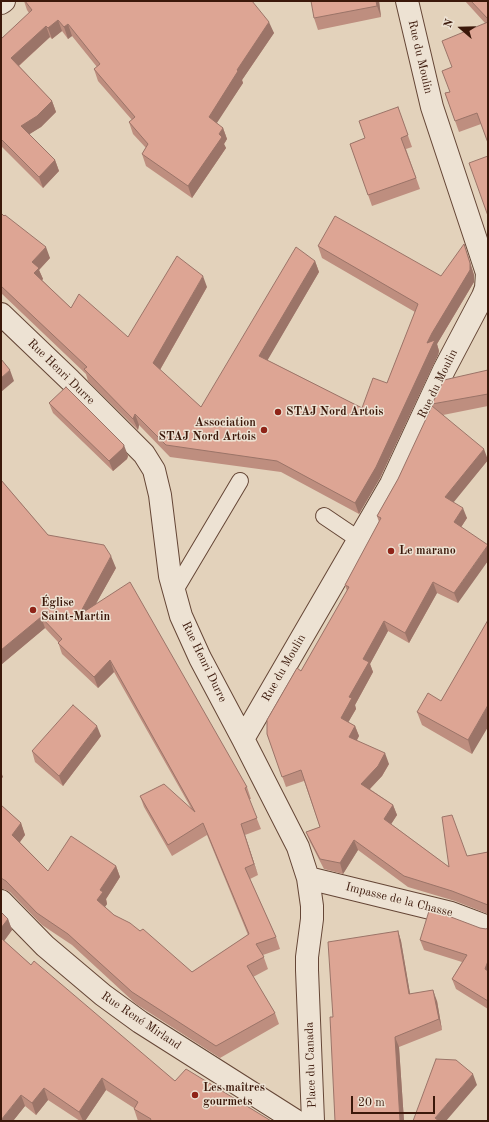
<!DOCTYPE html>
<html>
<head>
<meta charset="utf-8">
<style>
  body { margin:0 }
  #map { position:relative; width:489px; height:1122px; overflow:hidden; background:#e3d2bb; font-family:"Old Standard TT",serif }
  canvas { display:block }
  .frame { position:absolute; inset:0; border:2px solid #3b180a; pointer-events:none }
  .north { position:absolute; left:441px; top:8px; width:40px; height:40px; -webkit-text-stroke:3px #ede2d3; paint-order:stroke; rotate:290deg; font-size:11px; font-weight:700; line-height:16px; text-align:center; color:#3b180a }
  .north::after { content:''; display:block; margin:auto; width:14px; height:18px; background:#3b180a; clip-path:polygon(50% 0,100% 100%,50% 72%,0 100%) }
  .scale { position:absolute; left:351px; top:1096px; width:84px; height:18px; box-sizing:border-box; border:2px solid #3b180a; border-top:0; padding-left:5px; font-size:12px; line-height:14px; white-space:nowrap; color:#3b180a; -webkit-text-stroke:3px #ede2d3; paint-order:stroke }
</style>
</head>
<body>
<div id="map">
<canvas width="489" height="1122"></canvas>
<div class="frame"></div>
<div class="north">N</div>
<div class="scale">20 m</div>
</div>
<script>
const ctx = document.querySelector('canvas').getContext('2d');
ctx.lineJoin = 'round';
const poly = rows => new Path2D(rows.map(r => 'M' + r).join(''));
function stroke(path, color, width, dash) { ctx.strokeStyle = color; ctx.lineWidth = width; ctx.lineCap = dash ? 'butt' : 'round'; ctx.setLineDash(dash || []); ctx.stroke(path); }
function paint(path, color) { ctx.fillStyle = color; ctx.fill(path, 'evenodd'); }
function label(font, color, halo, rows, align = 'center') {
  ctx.font = font + ' "Old Standard TT",serif'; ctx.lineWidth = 3; ctx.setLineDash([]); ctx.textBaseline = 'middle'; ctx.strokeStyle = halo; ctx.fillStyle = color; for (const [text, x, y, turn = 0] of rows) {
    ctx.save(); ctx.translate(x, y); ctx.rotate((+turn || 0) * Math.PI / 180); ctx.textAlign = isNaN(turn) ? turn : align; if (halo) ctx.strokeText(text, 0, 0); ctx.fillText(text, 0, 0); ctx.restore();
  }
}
const service = poly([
  [324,516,358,539],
  [174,592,240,481]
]);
const minor = poly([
  [1,3,4,1],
  [1,314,70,380,144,454,154,470,160,495,170,576,181,616,200,658,243,739,298,847,308,878,312,906,312,919,307,957,307,970,313,1121],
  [243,739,391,484,444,370,483,296,486,288,487,273,432,107,407,1],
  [308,878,451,913,488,927]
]);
const tertiary = poly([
  [1,901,45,946,103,995,140,1022,296,1121]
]);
stroke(service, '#654636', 18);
stroke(minor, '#654636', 24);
stroke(tertiary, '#654636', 24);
stroke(service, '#ede2d3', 16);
stroke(minor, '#ede2d3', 22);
stroke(tertiary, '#ede2d3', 22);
paint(poly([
  [24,1,252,1,274,33,242,80,243,83,216,123,223,128,227,139,224,144,226,148,192,198,146,166,142,154,146,148,133,134,129,122,132,120,98,81,94,69,97,67,72,36,68,39,62,31,52,39,50,37,19,66,52,101,56,112,41,127,29,134,55,160,59,171,43,188,1,146,1,39,29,13,27,10],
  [379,1,381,17,318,30,314,18],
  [465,1,488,1,488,143,481,124,459,132,445,93,450,92,452,67,485,23],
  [398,107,412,147,406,149,420,189,372,206,350,144,365,138],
  [1,213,50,258,39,270,43,279,42,280,71,308,128,337,207,287,160,370,201,407,315,261,319,272,267,360,362,408,387,383,415,312,322,258,318,246,441,276,468,255,474,275,474,282,437,344,439,351,438,355,380,478,359,514,281,472,170,457,139,425,138,430,88,381,86,374,1,293],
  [488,370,488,406,443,415,488,460,453,502,467,518,461,527,458,603,437,593,409,643,388,631,370,664,373,672,355,705,356,709,348,722,355,726,359,736,357,740,389,764,382,776,370,789,393,805,397,815,391,824,449,867,467,856,488,852,488,914,455,901,408,887,358,850,343,874,324,869,310,842,306,832,320,827,304,781,286,787,267,734,301,671,347,591,345,585,379,522,377,516,398,479,433,407,432,404],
  [49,403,128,456,127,459,113,471,53,413],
  [1,480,48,535,116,568,95,605,247,787,251,799,249,799,261,829,245,835,258,875,250,879,276,937,280,949,263,955,268,969,253,977,275,1013,279,1024,220,1058,136,1004,72,945,42,925,10,892,4,889,1,889,1,805,21,823,25,835,20,842,48,871,116,866,120,877,106,899,107,904,105,907,114,915,140,931,192,972,248,935,207,835,172,856,144,807,140,796,191,808,114,672,98,688,62,654,58,642,45,628,2,664,1,664],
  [488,620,472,754,422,725,417,712,441,701],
  [101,736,63,786,35,762,32,751],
  [1,912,8,919,12,930,4,941,31,965,175,1081,271,1121,138,1121,134,1109,134,1108,106,1090,85,1121,80,1121,48,1100,36,1115,25,1106,13,1121],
  [480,928,486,929,488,928,488,1009,456,989,452,979,462,962,424,950,420,940],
  [398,931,401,941,410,994,437,1001,442,1030,399,1047,404,1121,335,1121,333,1017]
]), '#be8e7f');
paint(poly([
  [376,1,379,1,381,17,377,6],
  [58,20,62,31,52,39,48,28],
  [269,22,274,33,242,80,243,83,213,129,209,117,237,70],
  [68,24,72,36,68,39,64,27],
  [46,26,50,37,15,69,11,58],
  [52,101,56,112,41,127,25,137,21,126],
  [223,128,227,139,224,144,226,148,192,198,188,186],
  [55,160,59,171,43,188,39,177],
  [464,244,474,275,474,282,437,344,439,351,438,355,380,478,359,514,355,503,427,343],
  [46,247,50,258,39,270,43,279,38,284,34,273,32,262],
  [315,261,319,272,263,368,259,356],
  [203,276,207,287,157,375,153,363],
  [10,370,14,381,1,392,1,378],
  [135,414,139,425,138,430,133,419],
  [124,445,128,456,127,459,113,471,109,461],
  [484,449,488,460,449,508,445,497],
  [463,508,467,518,458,532,454,522],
  [488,545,488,561,458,603,454,593],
  [111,556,116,568,83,627,79,615],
  [433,582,437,593,409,643,405,633],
  [41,617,45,628,2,664,1,662,1,650],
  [384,621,388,631,370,664,373,672,355,705,356,709,345,728,341,718,363,659],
  [110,660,114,672,98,688,94,677],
  [488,705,488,727,472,754,468,740],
  [97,726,101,736,63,786,59,776],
  [355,726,359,736,353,747,349,737],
  [385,753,389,764,382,776,365,794,361,784],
  [1,772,3,777,1,779],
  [393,805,397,815,388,829,384,819],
  [21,823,25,835,17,846,12,835],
  [241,824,245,835,258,875,254,864],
  [354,840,358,850,343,874,340,863],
  [116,866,120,877,106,899,107,904,102,911,97,900,100,890],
  [8,919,12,930,1,945,1,928],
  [398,931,401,941,412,1005,409,994],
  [488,961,488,977,485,969],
  [433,990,437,1001,442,1030,439,1019],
  [395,1037,399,1047,404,1121,400,1121],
  [473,1074,477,1085,446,1121,436,1121,435,1118],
  [102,1078,106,1090,85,1121,83,1121,79,1112],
  [44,1088,48,1100,36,1115,32,1103],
  [21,1095,25,1106,13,1121,1,1121,1,1120]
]), '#9b7468');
const building = poly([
  [25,1,252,1,269,22,237,70,238,71,209,117,223,128,219,134,222,137,188,186,142,154,148,144,129,122,135,117,94,69,100,64,68,24,64,27,58,20,48,28,46,26,11,58,52,101,37,116,21,126,55,160,39,177,1,139,1,39,32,10,25,1],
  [311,1,376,1,377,6,314,18,311,1],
  [471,1,488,1,488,19,471,1],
  [488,22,488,143,477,113,455,121,445,93,450,92,442,71,452,67,442,41,488,22],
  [398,107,408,135,401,138,416,178,368,195,350,144,365,138,359,121,398,107],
  [488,156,488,216,469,163,488,156],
  [1,213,4,216,5,215,46,247,32,262,39,268,34,273,71,308,79,294,128,337,177,256,203,276,153,363,201,407,296,247,315,261,259,356,362,408,373,378,387,383,418,304,318,246,335,216,441,276,464,244,470,263,470,270,432,333,427,343,435,340,433,344,376,467,355,503,277,461,166,445,135,414,133,419,84,369,87,367,1,286,1,213],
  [1,359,10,370,1,378,1,359],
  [488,370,488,394,432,404,444,380,488,370],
  [66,387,124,445,123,448,109,461,49,403,66,387],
  [432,406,484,449,445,497,463,508,454,522,488,545,454,593,433,582,405,633,384,621,363,659,369,662,349,697,352,698,341,718,355,726,349,737,385,753,378,766,361,784,393,805,384,819,449,867,442,817,452,815,467,856,488,852,488,905,452,891,404,876,354,840,340,863,320,859,306,832,320,827,301,770,282,777,267,734,267,720,297,668,301,671,349,587,345,585,381,518,377,516,398,479,432,406],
  [1,480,48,535,104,545,111,556,79,615,130,582,247,787,245,788,257,818,241,824,254,864,245,868,276,937,256,944,264,957,247,966,275,1013,216,1046,132,992,68,934,37,913,6,881,1,878,1,805,21,823,12,835,48,871,71,836,116,866,100,890,103,892,97,900,114,915,130,923,140,931,143,929,192,972,249,934,203,823,168,845,140,796,164,784,195,812,110,660,94,677,58,643,62,639,41,617,1,650,1,480],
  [488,620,488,705,468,740,417,712,428,693,441,701,488,620],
  [73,705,97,726,59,776,32,751,73,705],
  [429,911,443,914,480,928,486,929,488,928,488,961,485,969,488,971,488,1001,452,979,467,955,420,940,429,911],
  [1,912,8,919,1,928,1,912],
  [398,931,409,994,433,990,439,1019,395,1037,400,1121,335,1121,330,1017,333,1017,328,942,398,931],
  [1,938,31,965,34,961,175,1081,186,1069,268,1119,271,1121,150,1121,151,1119,134,1109,138,1102,102,1078,79,1112,44,1088,32,1103,21,1095,1,1120,1,938],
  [436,1059,456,1060,473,1074,435,1118,439,1121,413,1121,436,1059]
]);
paint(building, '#dda594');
stroke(building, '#9b7468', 1);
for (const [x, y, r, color] of [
  [278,412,4,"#8f2418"],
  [264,430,4,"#8f2418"],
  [391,551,4,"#8f2418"],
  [33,610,4,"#8f2418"],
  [195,1095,4,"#8f2418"]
]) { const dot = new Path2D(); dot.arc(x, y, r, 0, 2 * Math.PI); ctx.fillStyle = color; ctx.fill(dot); stroke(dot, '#ede2d3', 1.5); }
label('12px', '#3b180a', '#ede2d3', [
  ["Rue du Moulin",420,57,77],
  ["Rue Henri Durre",61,372,44],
  ["Rue du Moulin",438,384,-64],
  ["Rue Henri Durre",204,662,64],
  ["Rue du Moulin",284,668,-60],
  ["Impasse de la Chasse",399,900,14],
  ["Rue René Mirland",141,1021,34],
  ["Place du Canada",311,1065,-92]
]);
label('bold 12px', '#3b180a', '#ede2d3', [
  ["STAJ Nord Artois",286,412],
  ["Association",256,423,"right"],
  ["STAJ Nord Artois",256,437,"right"],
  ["Le marano",399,551],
  ["Église",41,603],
  ["Saint-Martin",41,617],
  ["Les maîtres",203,1088],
  ["gourmets",203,1102]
], 'left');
</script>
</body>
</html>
